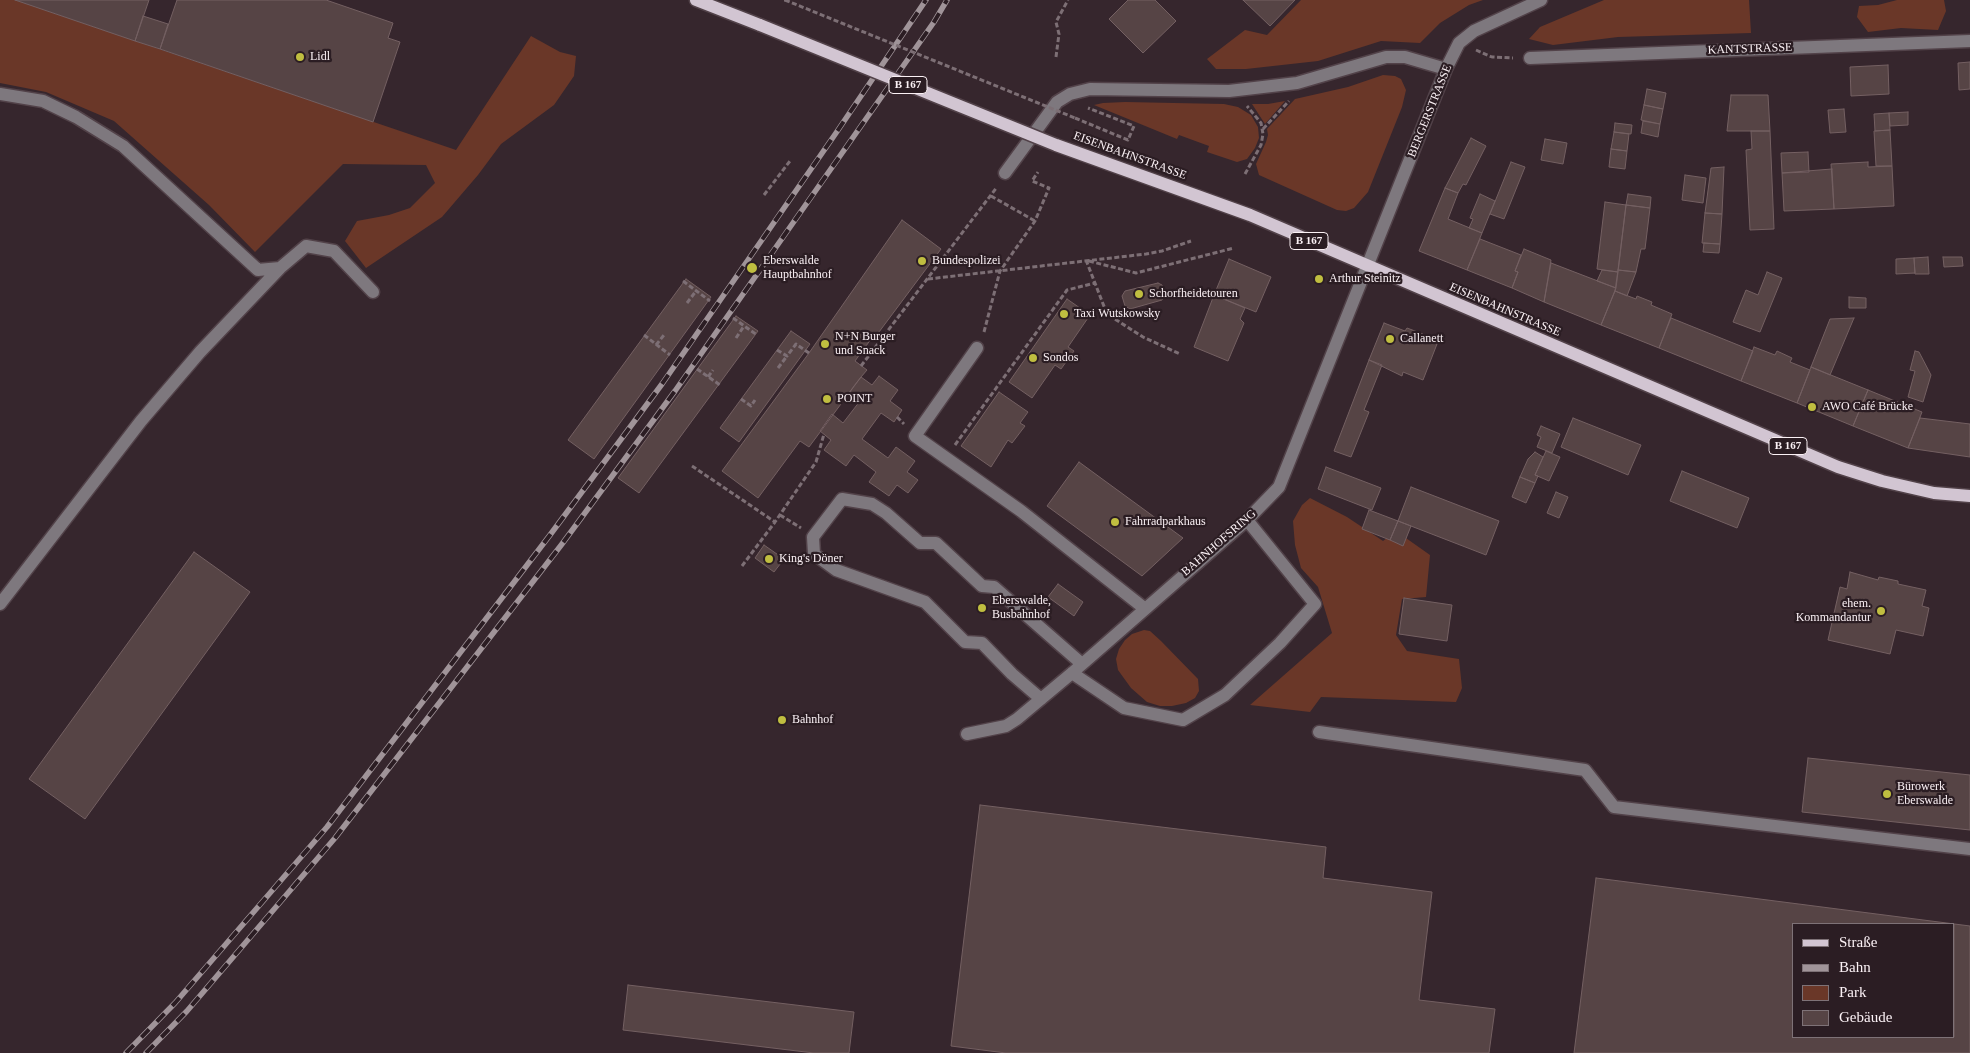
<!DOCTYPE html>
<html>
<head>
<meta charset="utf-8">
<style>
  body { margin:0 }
  #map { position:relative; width:1970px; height:1053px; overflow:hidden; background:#36262d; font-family:"Times New Roman",serif }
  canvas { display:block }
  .legend { position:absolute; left:1792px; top:923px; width:162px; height:115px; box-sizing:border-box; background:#2b1d23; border:1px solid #7e7277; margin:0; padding:6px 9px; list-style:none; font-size:15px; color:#fbf1f5 }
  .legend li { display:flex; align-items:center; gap:10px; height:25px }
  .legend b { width:25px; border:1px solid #7e7277 }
</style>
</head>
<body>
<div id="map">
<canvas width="1970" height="1053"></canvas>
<ul class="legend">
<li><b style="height:6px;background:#d2c5d2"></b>Straße</li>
<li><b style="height:6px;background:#a09499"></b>Bahn</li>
<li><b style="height:14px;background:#6a3728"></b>Park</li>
<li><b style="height:14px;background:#564445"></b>Gebäude</li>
</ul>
</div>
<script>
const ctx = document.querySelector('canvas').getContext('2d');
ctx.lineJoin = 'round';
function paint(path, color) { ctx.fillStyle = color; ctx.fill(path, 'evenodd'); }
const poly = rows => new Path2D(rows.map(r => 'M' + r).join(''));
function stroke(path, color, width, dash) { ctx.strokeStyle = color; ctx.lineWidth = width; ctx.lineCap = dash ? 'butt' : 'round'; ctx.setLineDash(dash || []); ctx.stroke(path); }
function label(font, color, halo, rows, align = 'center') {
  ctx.font = font + ' "Times New Roman",serif'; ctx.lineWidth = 4.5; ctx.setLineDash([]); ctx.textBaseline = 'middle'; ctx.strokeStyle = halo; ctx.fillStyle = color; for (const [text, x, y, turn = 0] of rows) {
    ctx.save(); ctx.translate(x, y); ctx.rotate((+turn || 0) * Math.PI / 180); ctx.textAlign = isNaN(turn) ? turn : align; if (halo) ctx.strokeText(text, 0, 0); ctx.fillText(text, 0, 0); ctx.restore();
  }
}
paint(poly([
  [0,0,15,0,456,150,531,36,560,52,576,56,574,76,554,105,501,144,478,175,442,217,366,268,345,241,357,221,389,215,410,208,435,183,426,165,343,164,255,252,209,205,114,121,46,92,0,83],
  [1301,0,1483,0,1469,5,1440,23,1420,43,1381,41,1318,61,1246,69,1216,69,1207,59,1245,30,1267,35],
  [1604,0,1749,0,1751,33,1618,37,1553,45,1529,39,1540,27],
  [1897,0,1944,0,1946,11,1938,30,1901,28,1868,32,1857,17,1859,6,1878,5],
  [1383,75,1395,76,1401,79,1406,90,1402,107,1368,192,1354,208,1346,211,1337,210,1259,175,1256,164,1266,142,1268,135,1267,129,1295,99,1348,87],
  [1285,101,1265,124,1252,104,1268,104],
  [1125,102,1224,104,1238,107,1251,115,1258,127,1259,138,1255,148,1247,159,1237,162,1207,152,1209,146,1179,135,1177,139,1094,105,1103,103],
  [1310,498,1347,517,1383,541,1396,531,1430,555,1426,597,1402,599,1396,635,1407,651,1459,659,1462,688,1456,702,1321,697,1310,712,1250,705,1332,633,1318,587,1301,568,1295,545,1293,521,1302,505],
  [1144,630,1150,631,1161,641,1198,679,1199,691,1195,698,1186,703,1172,706,1160,706,1147,702,1131,688,1118,670,1116,659,1119,649,1125,640,1132,634]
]), '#6a3728');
const building = poly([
  [15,0,149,0,135,41,15,0],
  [177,0,326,0,393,23,388,38,400,42,373,122,160,49,177,0],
  [1128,0,1155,0,1176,21,1143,53,1109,19,1128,0],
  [1243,0,1295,0,1270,26,1243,0],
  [143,16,168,24,160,49,135,41,143,16],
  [1970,62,1970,89,1959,90,1958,63,1970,62],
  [1888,65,1889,94,1851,96,1850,67,1888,65],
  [1647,89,1666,93,1663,109,1644,105,1647,89],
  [1731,95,1768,95,1770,131,1727,131,1731,95],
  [1644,105,1663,109,1660,124,1641,120,1644,105],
  [1844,109,1846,132,1830,133,1828,110,1844,109],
  [1908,112,1908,125,1890,126,1889,113,1908,112],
  [1889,113,1890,130,1875,131,1874,114,1889,113],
  [1643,121,1660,124,1658,137,1641,133,1643,121],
  [1615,123,1632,125,1631,134,1614,132,1615,123],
  [1890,130,1892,166,1876,166,1874,131,1890,130],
  [1751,131,1770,131,1774,229,1750,230,1746,150,1752,149,1751,131],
  [1614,132,1629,134,1627,151,1611,149,1614,132],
  [1471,138,1486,146,1466,185,1463,184,1458,193,1445,188,1471,138],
  [1545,139,1567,143,1563,164,1541,160,1545,139],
  [1611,149,1627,151,1625,169,1609,167,1611,149],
  [1808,152,1809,172,1782,173,1781,153,1808,152],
  [1511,162,1525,167,1504,219,1490,214,1511,162],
  [1868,162,1868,167,1892,166,1894,206,1834,209,1831,164,1868,162],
  [1724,167,1722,214,1705,213,1711,168,1724,167],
  [1832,169,1834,209,1784,211,1782,173,1832,169],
  [1685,175,1706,178,1703,203,1682,200,1685,175],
  [1445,188,1458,193,1448,219,1482,233,1467,270,1419,251,1445,188],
  [1480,194,1495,201,1482,233,1469,228,1473,219,1470,218,1480,194],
  [1628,194,1651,197,1650,208,1626,205,1628,194],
  [1605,202,1626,205,1618,272,1597,269,1605,202],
  [1626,205,1650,208,1645,249,1641,249,1636,272,1618,270,1626,205],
  [1705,213,1722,214,1720,244,1702,243,1705,213],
  [902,220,941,249,876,336,874,335,855,361,867,370,861,377,809,447,800,441,758,498,722,471,809,353,902,220],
  [1480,239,1521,255,1515,271,1518,272,1512,288,1467,270,1480,239],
  [1704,243,1720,244,1719,253,1703,252,1704,243],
  [1524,249,1551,260,1544,302,1512,288,1518,272,1515,271,1524,249],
  [1928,257,1929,274,1915,274,1914,258,1928,257],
  [1943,257,1962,257,1963,266,1944,267,1943,257],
  [1914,258,1915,273,1896,274,1896,259,1914,258],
  [1229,259,1271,277,1256,312,1214,295,1229,259],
  [1551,263,1616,288,1601,325,1544,302,1551,263],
  [1602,270,1618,272,1616,288,1597,281,1602,270],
  [1618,270,1636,272,1627,296,1615,291,1618,270],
  [1767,272,1782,278,1760,332,1733,322,1746,290,1758,295,1767,272],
  [686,279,711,297,594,459,568,440,686,279],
  [1158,283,1162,285,1165,295,1162,300,1130,309,1125,306,1122,296,1125,291,1158,283],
  [1615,291,1636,299,1637,296,1652,302,1651,305,1672,314,1659,348,1601,325,1615,291],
  [1214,295,1245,308,1240,319,1244,323,1228,361,1194,347,1214,295],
  [1849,297,1866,298,1866,308,1849,308,1849,297],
  [1067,299,1090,315,1068,347,1074,351,1061,369,1055,365,1032,398,1009,382,1067,299],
  [736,316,758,331,639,493,618,478,736,316],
  [1671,318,1753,351,1741,381,1659,348,1671,318],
  [1854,318,1830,375,1811,367,1830,319,1854,318],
  [1384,323,1405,331,1407,328,1423,334,1422,338,1437,344,1423,380,1403,372,1402,376,1369,360,1384,323],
  [791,331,810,344,739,442,720,428,791,331],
  [1754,347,1775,355,1777,351,1792,358,1790,362,1810,370,1797,403,1741,381,1754,347],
  [1915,351,1919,352,1931,375,1923,402,1908,397,1915,371,1910,370,1915,351],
  [1369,360,1382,365,1364,410,1369,412,1351,457,1334,451,1369,360],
  [1811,367,1868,390,1853,426,1797,403,1811,367],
  [879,376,898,390,890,401,902,410,894,422,881,413,862,439,888,458,896,447,915,461,907,472,918,480,908,493,897,485,889,496,869,482,876,472,854,455,846,466,824,450,831,440,820,431,832,414,843,423,860,401,849,393,854,386,861,377,872,385,879,376],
  [1868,390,1922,412,1908,448,1853,426,1868,390],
  [999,392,1028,412,1020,423,1025,426,1012,443,1008,440,991,467,961,446,999,392],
  [1573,418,1641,445,1628,475,1561,447,1573,418],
  [1920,418,1970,424,1970,457,1908,448,1920,418],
  [1541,426,1560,434,1552,453,1537,447,1541,437,1537,435,1541,426],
  [1546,451,1560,457,1549,481,1535,475,1546,451],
  [1535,452,1543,457,1535,475,1538,476,1535,483,1520,477,1528,459,1535,452],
  [1079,462,1183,538,1142,576,1047,506,1079,462],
  [1326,467,1381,488,1372,510,1318,489,1326,467],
  [1682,471,1749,498,1737,528,1670,501,1682,471],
  [1520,477,1535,483,1526,503,1512,497,1520,477],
  [1411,487,1499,521,1486,555,1398,521,1411,487],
  [1556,492,1568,497,1559,518,1547,513,1556,492],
  [1369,510,1398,521,1390,540,1362,529,1369,510],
  [1398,521,1411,526,1403,546,1390,540,1398,521],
  [764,545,784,559,774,572,755,558,764,545],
  [194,552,250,592,85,819,29,779,194,552],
  [1850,572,1878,580,1879,577,1898,581,1898,584,1926,590,1922,606,1929,608,1923,636,1896,630,1890,654,1828,640,1840,587,1847,589,1850,572],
  [1058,584,1083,602,1074,616,1048,597,1058,584],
  [1404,598,1452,605,1447,641,1399,634,1404,598],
  [1808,758,1970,775,1970,830,1802,812,1808,758],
  [980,805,1326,847,1323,878,1432,892,1419,1000,1495,1009,1489,1053,1006,1053,951,1046,980,805],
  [1596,878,1970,926,1970,1053,1574,1053,1596,878],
  [1794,924,1954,924,1954,1037,1794,1037,1794,924],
  [628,985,854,1012,849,1053,814,1053,623,1030,628,985]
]);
paint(building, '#564445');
stroke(building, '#746062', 1);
const minor = poly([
  [1530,58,1970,41],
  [0,94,43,101,76,117,123,146,258,270,280,268,306,246,334,251,373,292],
  [1005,173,1057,102,1070,94,1090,89,1229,91,1297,83,1386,57,1405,57,1446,69],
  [977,348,915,436,1021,511,1144,608],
  [0,604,141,421,200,352,280,268],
  [1072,673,1124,708,1183,720,1225,695,1280,643,1315,604,1247,520],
  [1041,699,1012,674,982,643,965,642,925,602,836,570,814,554,813,537,842,499,872,504,886,513,920,543,936,543,982,586,994,587,1082,664],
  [1319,732,1585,770,1614,807,1970,849],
  [967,734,1006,726,1017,719,1072,673,1247,520,1279,487,1446,69,1459,43,1474,31,1541,0]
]);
const major = poly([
  [696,0,760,25],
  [1056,145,1250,215,1838,467,1882,481,1934,493,1970,496]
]);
stroke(minor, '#524249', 15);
stroke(major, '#524249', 15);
stroke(poly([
  [784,0,785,0],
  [1476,50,1492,57,1513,58],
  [1056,57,1059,34,1056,22,1068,0],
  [1075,118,1128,140,1134,126,1088,108],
  [1263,129,1289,101],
  [1245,174,1261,145,1263,134,1261,123,1247,106],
  [764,195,790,161],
  [991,196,1035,221],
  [1086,260,1107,314,1143,337,1180,354],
  [1089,261,1136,273,1234,248],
  [928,279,1146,254,1162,251,1191,241],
  [683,281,710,301],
  [687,303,696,291],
  [733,318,757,335],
  [984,332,1000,271,1035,221,1049,188,1032,181,1038,172],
  [644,335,670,355],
  [736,338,744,326],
  [656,345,664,335],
  [777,350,787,356,796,344,809,353],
  [861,366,997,187],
  [778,368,787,356],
  [697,369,720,385],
  [708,377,713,370],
  [741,399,751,406,755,400],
  [897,417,904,424],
  [955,445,1067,290,1095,283],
  [692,466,775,522,816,462,824,434],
  [780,515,801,528],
  [742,566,775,522]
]), '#7d6f75', 3, [5, 2.5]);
stroke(minor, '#7e787e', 12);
stroke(major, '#d2c5d2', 12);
const rail = poly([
  [126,1053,175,1003,327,827,550,535,662,384,836,133,926,0],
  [146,1053,187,1011,335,838,562,544,675,391,934,22,947,0]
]);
stroke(rail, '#a09499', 5.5);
stroke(rail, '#2b1d23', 4, [11]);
const majorBridge = poly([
  [760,25,1056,145]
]);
stroke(majorBridge, '#524249', 15, []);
stroke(poly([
  [785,0,1075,118]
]), '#7d6f75', 3, [5, 2.5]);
stroke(majorBridge, '#d2c5d2', 12);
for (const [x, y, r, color] of [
  [300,57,5,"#c0be40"],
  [922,261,5,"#c0be40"],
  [752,268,6,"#c0be40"],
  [1319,279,5,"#c0be40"],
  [1139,294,5,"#c0be40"],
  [1064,314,5,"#c0be40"],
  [1390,339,5,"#c0be40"],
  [825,344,5,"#c0be40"],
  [1033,358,5,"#c0be40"],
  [827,399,5,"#c0be40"],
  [1812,407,5,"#c0be40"],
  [1115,522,5,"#c0be40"],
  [769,559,5,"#c0be40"],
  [982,608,5,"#c0be40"],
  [1881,611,5,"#c0be40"],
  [782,720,5,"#c0be40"],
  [1887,794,5,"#c0be40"]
]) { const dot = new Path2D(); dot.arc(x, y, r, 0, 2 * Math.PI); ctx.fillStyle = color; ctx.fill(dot); stroke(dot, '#2b1d23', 2); }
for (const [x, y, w] of [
  [908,85,38],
  [1309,241,38],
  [1788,446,38]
]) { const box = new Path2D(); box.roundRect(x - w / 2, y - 8.5, w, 17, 4); ctx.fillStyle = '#2b1d23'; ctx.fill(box); stroke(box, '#fbf1f5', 1); }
label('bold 11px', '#fbf1f5', null, [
  ["B 167",908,85],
  ["B 167",1309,241],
  ["B 167",1788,446]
]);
label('12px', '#fbf1f5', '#2b1d23', [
  ["KANTSTRASSE",1750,49,-2],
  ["BERGERSTRASSE",1430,111,-68],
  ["EISENBAHNSTRASSE",1130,156,20],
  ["EISENBAHNSTRASSE",1505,310,23],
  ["BAHNHOFSRING",1219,543,-41]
]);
label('12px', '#fbf1f5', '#2b1d23', [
  ["Lidl",310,57],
  ["Eberswalde",763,261],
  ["Hauptbahnhof",763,275],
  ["Bundespolizei",932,261],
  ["Arthur Steinitz",1329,279],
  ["Schorfheidetouren",1149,294],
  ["Taxi Wutskowsky",1074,314],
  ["N+N Burger",835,337],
  ["und Snack",835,351],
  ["Callanett",1400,339],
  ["Sondos",1043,358],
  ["POINT",837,399],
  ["AWO Café Brücke",1822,407],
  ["Fahrradparkhaus",1125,522],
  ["King's Döner",779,559],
  ["Eberswalde,",992,601],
  ["Busbahnhof",992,615],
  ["ehem.",1871,604,"right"],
  ["Kommandantur",1871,618,"right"],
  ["Bahnhof",792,720],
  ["Bürowerk",1897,787],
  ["Eberswalde",1897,801]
], 'left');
</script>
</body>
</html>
